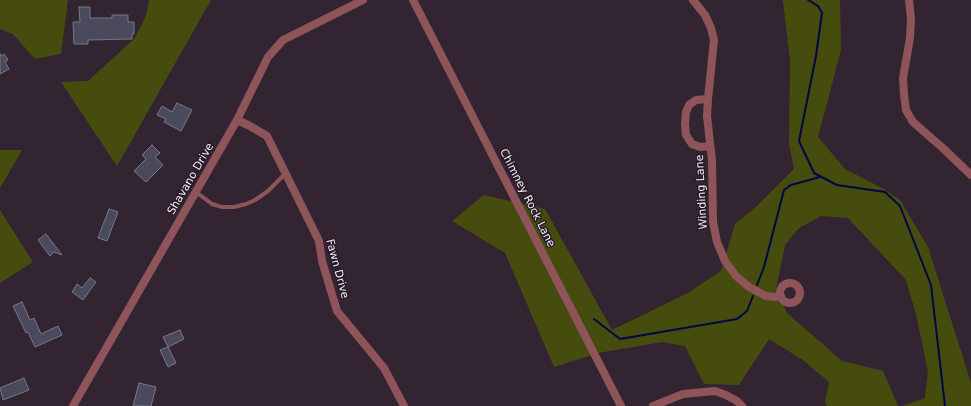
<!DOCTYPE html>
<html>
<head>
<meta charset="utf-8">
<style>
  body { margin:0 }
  canvas { display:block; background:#322531 }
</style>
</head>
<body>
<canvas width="971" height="406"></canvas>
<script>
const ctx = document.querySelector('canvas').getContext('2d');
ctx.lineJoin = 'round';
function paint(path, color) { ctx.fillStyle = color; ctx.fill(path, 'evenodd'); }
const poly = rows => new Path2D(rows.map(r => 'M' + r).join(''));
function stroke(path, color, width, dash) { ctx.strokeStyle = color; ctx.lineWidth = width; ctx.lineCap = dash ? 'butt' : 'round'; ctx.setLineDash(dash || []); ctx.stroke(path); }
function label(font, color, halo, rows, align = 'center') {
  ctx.font = font + ' "DejaVu Sans",sans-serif'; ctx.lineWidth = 3; ctx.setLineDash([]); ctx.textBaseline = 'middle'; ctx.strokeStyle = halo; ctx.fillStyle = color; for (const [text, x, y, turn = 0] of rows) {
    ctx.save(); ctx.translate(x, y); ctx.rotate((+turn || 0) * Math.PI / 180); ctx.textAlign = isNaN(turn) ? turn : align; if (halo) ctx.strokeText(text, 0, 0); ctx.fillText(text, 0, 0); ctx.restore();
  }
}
paint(poly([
  [0,0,68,0,61,54,35,59,13,34,0,29],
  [149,0,211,0,117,166,61,82,88,81,134,39,146,16],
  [783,0,840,0,841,50,818,137,845,169,882,188,900,200,928,247,971,383,971,406,902,406,925,398,928,371,916,314,906,280,848,218,821,216,799,228,785,245,776,289,787,313,842,361,883,371,898,406,827,406,825,403,829,382,803,360,769,339,739,385,704,384,685,346,662,342,598,353,554,367,505,253,452,221,484,195,545,209,612,330,688,293,721,271,735,224,755,208,794,169,789,144,790,60],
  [0,150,22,150,0,188],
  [0,210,33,262,0,283]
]), '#464c0d');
stroke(poly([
  [808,0,818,6,822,13,816,56,799,141,814,173,837,185,885,192,900,206,931,285,945,406],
  [757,285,764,267,784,190,791,185,820,177],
  [594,319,620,339,737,319,747,311,753,296]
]), '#000748', 2);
const building = poly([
  [79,7,90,7,90,18,112,18,112,15,128,15,128,22,134,22,134,34,132,34,132,39,88,40,88,44,74,44,73,22,80,22,79,7],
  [0,54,1,56,4,54,8,60,5,62,9,69,0,74,0,54],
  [177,103,192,110,181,131,164,122,166,119,157,115,162,106,172,112,177,103],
  [152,145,160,153,155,157,163,165,146,182,134,171,146,159,142,155,152,145],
  [109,209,118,212,107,241,98,238,109,209],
  [46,234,62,255,54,252,50,256,38,240,46,234],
  [90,278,96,282,83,300,72,292,77,284,82,288,90,278],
  [22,302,30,320,34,318,41,334,58,326,62,335,35,347,28,332,26,333,13,306,22,302],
  [180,330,184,339,168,347,176,363,168,367,160,350,168,347,163,337,180,330],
  [24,378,29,390,3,400,0,388,24,378],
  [139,383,156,387,151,406,133,406,139,383]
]);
paint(building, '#4a4a5c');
stroke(building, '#76778a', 1);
stroke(poly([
  [196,192,212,204,222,207,234,207,246,204,255,200,268,191,285,174]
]), '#8f545a', 4);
stroke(poly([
  [413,0,621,406],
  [693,0,705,15,711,28,714,40,708,99,707,116,712,160,713,222,717,242,725,261,736,276,749,287,766,296,774,297,781,296],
  [909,0,911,19,910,38,903,78,904,95,906,110,913,122,945,150,971,175],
  [708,99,696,100,689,105,686,112,685,124,686,135,692,144,700,147,710,146],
  [237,120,250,126,267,136,319,241,322,261,337,311,384,368,404,406],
  '780 293a10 10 0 1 1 20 0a10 10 0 1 1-20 0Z',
  [73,406,237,120,268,57,283,40,363,0],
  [653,406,683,394,715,391,726,395,737,401,742,406]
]), '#8f545a', 8);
label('11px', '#f5ecf5', '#281b28', [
  ["Shavano Drive",191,179,-60],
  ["Winding Lane",702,192,-93],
  ["Chimney Rock Lane",527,198,63],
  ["Fawn Drive",337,269,75]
]);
</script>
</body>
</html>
